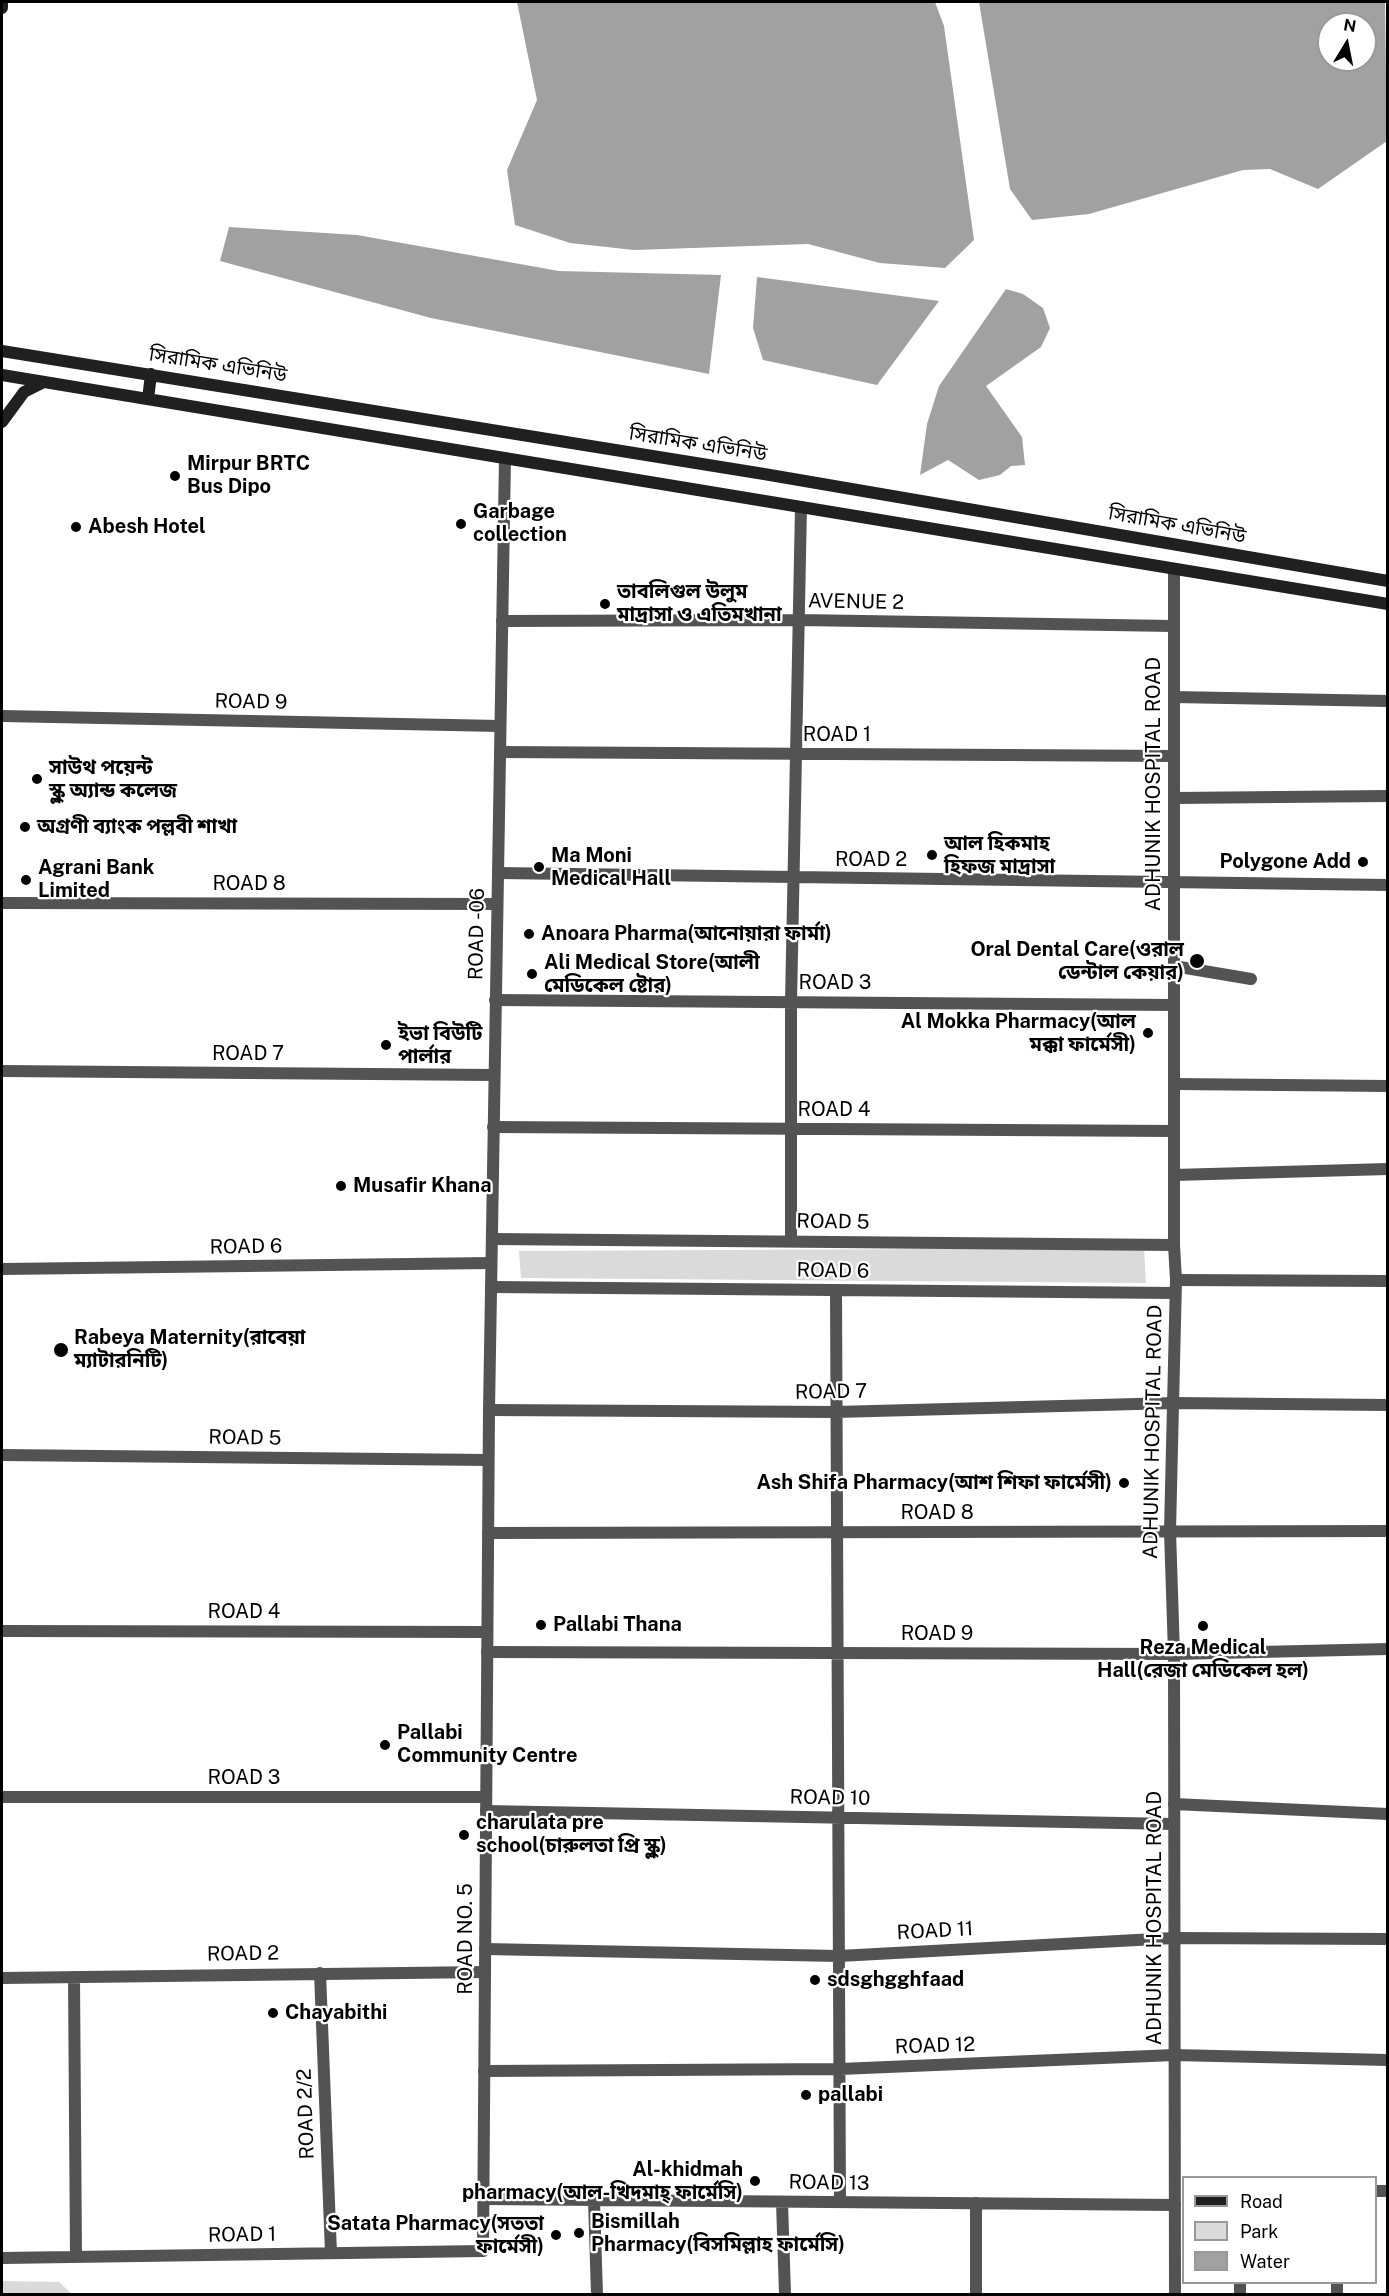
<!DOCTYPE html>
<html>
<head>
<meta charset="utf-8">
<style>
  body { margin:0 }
  #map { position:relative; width:1389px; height:2296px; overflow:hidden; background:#fff; font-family:"Public Sans",sans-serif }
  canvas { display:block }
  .frame { position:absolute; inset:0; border:3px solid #000; pointer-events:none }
  .legend { position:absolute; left:1182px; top:2176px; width:195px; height:108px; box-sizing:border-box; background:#fff; border:2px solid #999; margin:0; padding:8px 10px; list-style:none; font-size:18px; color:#000 }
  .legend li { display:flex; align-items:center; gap:12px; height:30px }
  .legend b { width:30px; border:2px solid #999 }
  .north { position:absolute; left:1317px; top:12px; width:60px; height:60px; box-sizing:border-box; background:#fff; border:2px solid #999; border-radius:50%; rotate:10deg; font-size:16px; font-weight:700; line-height:24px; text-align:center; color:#000 }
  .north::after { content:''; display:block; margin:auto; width:21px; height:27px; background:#000; clip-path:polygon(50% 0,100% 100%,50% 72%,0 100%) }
</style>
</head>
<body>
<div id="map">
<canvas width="1389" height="2296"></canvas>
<div class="frame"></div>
<ul class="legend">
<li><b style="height:8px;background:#202020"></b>Road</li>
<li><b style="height:16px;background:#dadada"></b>Park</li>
<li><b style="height:16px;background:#a1a1a1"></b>Water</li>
</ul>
<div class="north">N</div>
</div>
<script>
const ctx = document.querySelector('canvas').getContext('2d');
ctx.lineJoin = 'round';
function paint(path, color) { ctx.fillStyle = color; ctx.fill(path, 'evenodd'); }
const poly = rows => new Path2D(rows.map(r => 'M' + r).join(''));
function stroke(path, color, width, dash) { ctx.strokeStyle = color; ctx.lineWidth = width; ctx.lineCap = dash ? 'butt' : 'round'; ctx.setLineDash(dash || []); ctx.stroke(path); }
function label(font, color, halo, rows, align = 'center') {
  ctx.font = font + ' "Public Sans","Noto Sans Bengali",sans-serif'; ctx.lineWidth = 4.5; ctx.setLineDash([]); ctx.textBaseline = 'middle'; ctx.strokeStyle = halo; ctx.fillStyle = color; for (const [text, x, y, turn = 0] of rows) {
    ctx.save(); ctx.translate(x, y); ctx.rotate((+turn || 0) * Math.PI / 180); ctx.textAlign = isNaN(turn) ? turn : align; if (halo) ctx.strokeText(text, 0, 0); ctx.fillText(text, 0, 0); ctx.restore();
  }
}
paint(poly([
  [1144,1248,1146,1283,521,1278,519,1251],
  [2,2281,59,2282,72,2294,2,2294]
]), '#dadada');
paint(poly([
  [517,2,935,2,944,26,974,240,945,268,880,263,808,244,634,250,570,243,515,225,507,170,537,100],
  [979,2,1385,2,1387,141,1318,189,1270,169,1243,170,1089,214,1032,220,1010,189],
  [1329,24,1365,24,1365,60,1329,60],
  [229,227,357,235,559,271,721,275,709,374,431,318,220,261],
  [757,277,939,301,877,385,763,360,753,328],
  [1006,289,1023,294,1043,308,1050,328,1041,347,986,386,1022,437,1025,465,1011,466,1000,475,979,480,948,460,920,475,927,424,939,386]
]), '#a1a1a1');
stroke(poly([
  [502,621,800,620,1173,626],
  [1174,697,1388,701],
  [2,716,500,726],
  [500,752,1174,756],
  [1174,798,1388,796],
  [498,873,1388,885],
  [2,903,497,904],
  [1174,966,1251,979],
  [495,1000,1174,1005],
  [2,1071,494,1075],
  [1174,1084,1388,1086],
  [493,1127,1174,1131],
  [1174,1175,1388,1169],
  [492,1239,1174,1245],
  [791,1241,791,1002,801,507],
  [2,1269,491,1263],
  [1176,1280,1388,1281],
  [491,1287,1174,1293],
  [836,1291,840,2202],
  [489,1410,836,1412,1174,1403,1388,1405],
  [2,1455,488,1460],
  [488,1533,1388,1531],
  [2,1631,487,1632],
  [487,1652,1174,1654,1388,1649],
  [2,1797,486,1797],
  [1174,1804,1388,1814],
  [486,1811,1174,1824],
  [485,1949,839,1956,1174,1938,1388,1939],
  [320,1973,331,2253],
  [74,1977,76,2257],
  [2,1978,485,1972],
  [484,2071,840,2069,1174,2055,1388,2060],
  [1376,2191,1388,2191],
  [484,2199,1175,2205],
  [594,2200,597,2294],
  [782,2202,785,2294],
  [2,2258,483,2251],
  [1240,2282,1240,2294],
  [1337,2282,1337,2294],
  [976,2294,976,2203]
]), '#535353', 12);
stroke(poly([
  [1174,569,1174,1245,1176,1280,1170,1531,1174,1654,1175,2294],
  [483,2251,489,1410,505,458]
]), '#535353', 12);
stroke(poly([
  [2,8,2,2],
  [2,351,764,474,1388,581],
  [2,375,1388,604],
  [148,399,151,374],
  [2,422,24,392,44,382]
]), '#202020', 12);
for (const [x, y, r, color] of [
  [175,476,6,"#000"],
  [461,524,6,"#000"],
  [76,527,6,"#000"],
  [605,604,6,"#000"],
  [37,779,6,"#000"],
  [25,827,6,"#000"],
  [932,855,6,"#000"],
  [1363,862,6,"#000"],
  [539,867,6,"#000"],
  [26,880,6,"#000"],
  [529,934,6,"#000"],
  [1197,961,8,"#000"],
  [532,974,6,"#000"],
  [1148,1033,6,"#000"],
  [386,1045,6,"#000"],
  [341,1186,6,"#000"],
  [61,1350,8,"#000"],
  [1124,1483,6,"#000"],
  [541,1625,6,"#000"],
  [1203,1626,6,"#000"],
  [385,1745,6,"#000"],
  [464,1835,6,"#000"],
  [815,1980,6,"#000"],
  [273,2013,6,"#000"],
  [806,2095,6,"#000"],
  [755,2181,6,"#000"],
  [579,2233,6,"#000"],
  [556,2235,6,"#000"]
]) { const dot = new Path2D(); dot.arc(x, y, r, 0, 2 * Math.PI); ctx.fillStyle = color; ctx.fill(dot); stroke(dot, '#fff', 2); }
label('20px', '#000', '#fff', [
  ["সিরামিক এভিনিউ",218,365,9],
  ["সিরামিক এভিনিউ",698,444,9],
  ["সিরামিক এভিনিউ",1177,525,10],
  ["AVENUE 2",856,602,1],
  ["ROAD 9",251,702,1],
  ["ROAD 1",837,735],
  ["ADHUNIK HOSPITAL ROAD",1154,784,-90],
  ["ROAD 2",871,860],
  ["ROAD 8",249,884],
  ["ROAD -06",477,934,-89],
  ["ROAD 3",835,983],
  ["ROAD 7",248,1054],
  ["ROAD 4",834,1110],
  ["ROAD 5",833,1222,1],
  ["ROAD 6",246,1247,-1],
  ["ROAD 6",833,1271,1],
  ["ROAD 7",831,1392,-1],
  ["ADHUNIK HOSPITAL ROAD",1153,1432,-89],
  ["ROAD 5",245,1438,1],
  ["ROAD 8",937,1513],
  ["ROAD 4",244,1612],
  ["ROAD 9",937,1634],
  ["ROAD 3",244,1778],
  ["ROAD 10",830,1798,1],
  ["ADHUNIK HOSPITAL ROAD",1155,1918,-90],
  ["ROAD 11",935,1931,-3],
  ["ROAD NO. 5",466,1939,-90],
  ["ROAD 2",243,1954,-1],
  ["ROAD 12",935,2046,-2],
  ["ROAD 2/2",306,2114,-92],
  ["ROAD 13",829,2183,1],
  ["ROAD 1",242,2235,-1]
]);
label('bold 20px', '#000', '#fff', [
  ["Mirpur BRTC",187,464],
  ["Bus Dipo",187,487],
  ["Garbage",473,512],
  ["collection",473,535],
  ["Abesh Hotel",88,527],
  ["তাবলিগুল উলুম",617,592],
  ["মাদ্রাসা ও এতিমখানা",617,615],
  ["সাউথ পয়েন্ট",49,768],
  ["স্কুল অ্যান্ড কলেজ",49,791],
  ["অগ্রণী ব্যাংক পল্লবী শাখা",37,827],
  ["আল হিকমাহ",944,844],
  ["হিফজ মাদ্রাসা",944,867],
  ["Ma Moni",551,856],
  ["Medical Hall",551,879],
  ["Polygone Add",1351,862,"right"],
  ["Agrani Bank",38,868],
  ["Limited",38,891],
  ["Anoara Pharma(আনোয়ারা ফার্মা)",541,934],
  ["Oral Dental Care(ওরাল",1184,950,"right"],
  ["ডেন্টাল কেয়ার)",1184,973,"right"],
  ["Ali Medical Store(আলী",544,963],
  ["মেডিকেল ষ্টোর)",544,986],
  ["Al Mokka Pharmacy(আল",1136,1022,"right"],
  ["মক্কা ফার্মেসী)",1136,1045,"right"],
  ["ইভা বিউটি",398,1034],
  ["পার্লার",398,1057],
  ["Musafir Khana",353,1186],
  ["Rabeya Maternity(রাবেয়া",74,1338],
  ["ম্যাটারনিটি)",74,1361],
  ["Ash Shifa Pharmacy(আশ শিফা ফার্মেসী)",1112,1483,"right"],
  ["Pallabi Thana",553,1625],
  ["Reza Medical",1203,1648,"center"],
  ["Hall(রেজা মেডিকেল হল)",1203,1671,"center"],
  ["Pallabi",397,1733],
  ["Community Centre",397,1756],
  ["charulata pre",476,1823],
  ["school(চারুলতা প্রি স্কুল)",476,1846],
  ["sdsghgghfaad",827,1980],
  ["Chayabithi",285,2013],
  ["pallabi",818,2095],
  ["Al-khidmah",743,2170,"right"],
  ["pharmacy(আল-খিদমাহ্ ফার্মেসি)",743,2193,"right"],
  ["Bismillah",591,2222],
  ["Pharmacy(বিসমিল্লাহ ফার্মেসি)",591,2245],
  ["Satata Pharmacy(সততা",544,2224,"right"],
  ["ফার্মেসী)",544,2247,"right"]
], 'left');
</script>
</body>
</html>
